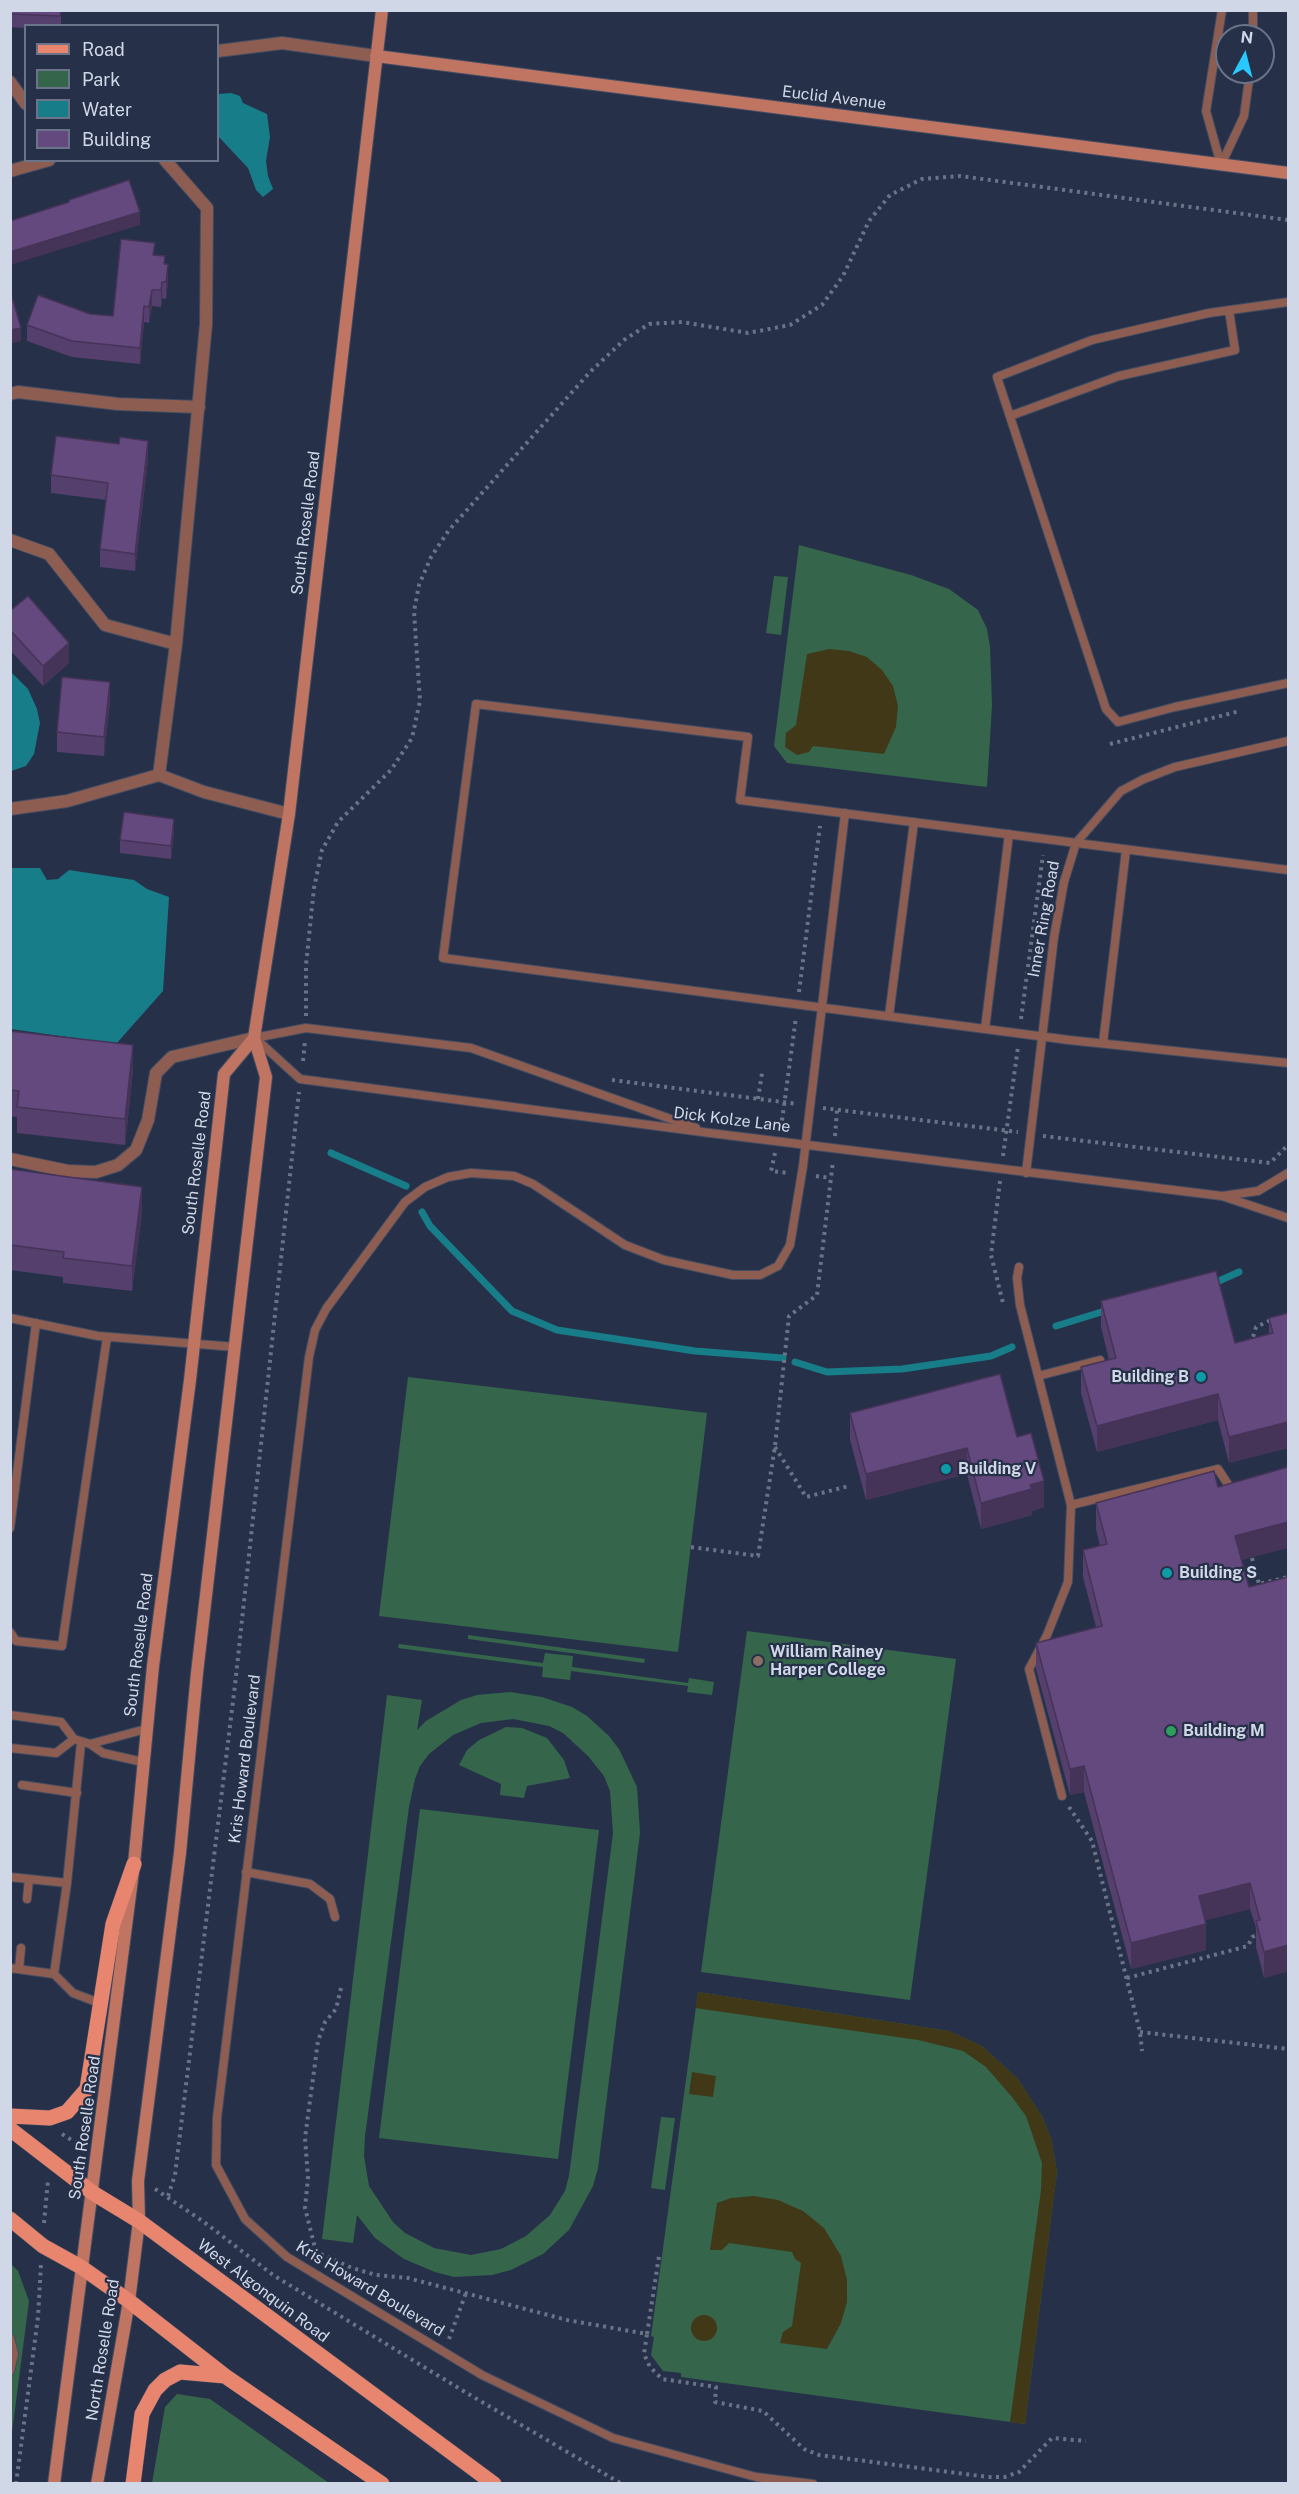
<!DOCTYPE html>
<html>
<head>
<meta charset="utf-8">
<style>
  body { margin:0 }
  #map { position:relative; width:1299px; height:2494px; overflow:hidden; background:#263149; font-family:"Public Sans",sans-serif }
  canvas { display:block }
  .frame { position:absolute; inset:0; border:12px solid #d0d7e7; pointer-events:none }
  .legend { position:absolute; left:24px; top:24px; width:195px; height:138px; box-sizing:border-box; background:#263149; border:2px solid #6a7388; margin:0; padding:8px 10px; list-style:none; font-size:18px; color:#d0d7e7 }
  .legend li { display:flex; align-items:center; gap:12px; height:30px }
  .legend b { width:30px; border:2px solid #6a7388 }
  .north { position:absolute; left:1215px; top:24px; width:60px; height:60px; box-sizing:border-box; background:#263149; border:2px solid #6a7388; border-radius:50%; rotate:7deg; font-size:16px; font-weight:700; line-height:24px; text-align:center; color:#d0d7e7 }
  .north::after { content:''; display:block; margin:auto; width:21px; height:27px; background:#29c8ff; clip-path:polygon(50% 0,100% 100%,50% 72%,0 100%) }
</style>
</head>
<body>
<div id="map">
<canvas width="1299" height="2494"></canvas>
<div class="frame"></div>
<ul class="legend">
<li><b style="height:8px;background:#e7856f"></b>Road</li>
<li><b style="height:16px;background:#35664b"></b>Park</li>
<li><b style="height:16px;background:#177d89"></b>Water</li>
<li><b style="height:16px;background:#63497d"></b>Building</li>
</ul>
<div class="north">N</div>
</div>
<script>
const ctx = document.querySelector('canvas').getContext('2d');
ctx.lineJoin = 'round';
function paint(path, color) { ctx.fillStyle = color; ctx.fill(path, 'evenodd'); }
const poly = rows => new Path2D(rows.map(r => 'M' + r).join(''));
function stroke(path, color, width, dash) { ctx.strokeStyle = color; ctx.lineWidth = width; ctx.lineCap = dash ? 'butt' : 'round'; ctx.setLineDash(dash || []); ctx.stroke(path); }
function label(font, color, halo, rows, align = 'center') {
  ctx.font = font + ' "Public Sans",sans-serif'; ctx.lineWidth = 4.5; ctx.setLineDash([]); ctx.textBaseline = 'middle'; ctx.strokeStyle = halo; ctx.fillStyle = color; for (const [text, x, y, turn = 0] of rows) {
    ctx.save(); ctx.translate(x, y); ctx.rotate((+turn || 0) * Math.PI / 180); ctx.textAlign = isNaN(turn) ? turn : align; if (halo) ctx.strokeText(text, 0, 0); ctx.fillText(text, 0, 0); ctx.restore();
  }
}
paint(poly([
  [799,545,911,575,949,589,978,610,987,629,990,647,992,705,987,787,787,763,774,746],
  [774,576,788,577,781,635,766,633],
  [408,1377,707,1413,678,1652,379,1616],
  [747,1631,956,1659,910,2000,701,1972],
  [468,1635,645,1659,644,1663,468,1639],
  [399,1644,543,1663,545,1653,573,1656,572,1667,688,1683,689,1678,714,1682,712,1695,687,1692,688,1686,571,1671,570,1680,542,1677,543,1667,398,1648],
  [510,1692,542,1697,572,1707,587,1716,609,1736,619,1749,637,1787,640,1833,598,2168,593,2186,569,2230,543,2254,511,2270,492,2275,454,2277,435,2272,404,2259,375,2238,357,2215,353,2243,322,2239,387,1695,422,1700,417,1730,426,1721,461,1700,477,1695],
  [513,1719,549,1726,563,1733,588,1756,604,1776,610,1791,613,1833,569,2176,565,2191,550,2215,526,2236,501,2249,471,2255,434,2248,405,2233,393,2222,369,2186,364,2156,365,2136,409,1807,415,1779,420,1766,429,1754,453,1735,481,1723],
  [506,1727,522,1728,547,1738,564,1760,570,1778,527,1786,524,1798,500,1795,501,1784,459,1765,467,1750,479,1740],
  [420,1809,599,1830,558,2159,379,2138],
  [698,1992,949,2031,982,2046,1018,2079,1042,2116,1051,2138,1057,2172,1025,2424,681,2377,681,2373,663,2371,651,2355,654,2337,651,2336],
  [661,2117,675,2118,665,2190,651,2188],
  [11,2264,18,2271,29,2301,11,2440],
  [177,2394,210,2399,329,2483,152,2483,165,2407]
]), '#35664b');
paint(poly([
  [829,649,849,651,867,657,882,670,893,686,898,706,896,727,884,754,813,746,809,752,797,755,785,747,786,733,796,725,807,654],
  [698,1992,949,2031,982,2046,1018,2079,1042,2116,1051,2138,1057,2172,1025,2424,1010,2422,1041,2190,1042,2163,1026,2116,1012,2097,986,2067,963,2051,918,2040,695,2008],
  [692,2072,716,2076,713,2097,689,2094],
  [754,2196,778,2200,803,2211,824,2228,841,2256,847,2280,847,2302,841,2323,827,2349,780,2343,783,2332,792,2326,801,2263,795,2259,792,2252,729,2243,722,2250,710,2250,717,2203,731,2198],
  '691 2328a13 13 0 1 1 26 0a13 13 0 1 1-26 0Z'
]), '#413818');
paint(poly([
  [231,93,240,96,243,103,267,114,270,137,266,161,268,176,273,189,263,197,256,190,248,168,218,136,218,94],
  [10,671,28,689,37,709,40,723,34,754,26,766,11,771],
  [11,868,40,868,47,880,58,879,69,870,134,880,147,889,169,897,163,991,116,1044,11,1029]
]), '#177d89');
stroke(poly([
  [331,1153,406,1186],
  [422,1212,430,1226,512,1311,557,1330,695,1351,783,1358],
  [1212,1284,1239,1272],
  [1056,1326,1108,1310],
  [795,1362,827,1372,902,1369,991,1356,1012,1347]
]), '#177d89', 7);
const service = poly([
  [1253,10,1253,36],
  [1221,165,1206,111,1222,10],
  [1221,165,1244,116,1250,72],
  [1288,302,1209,313,1092,340,997,377,1106,709,1118,722,1175,707,1288,683],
  [1010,416,1119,376,1235,350,1229,310],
  [1288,870,740,800,748,737,476,704,443,958,1069,1040,1288,1063],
  [889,1016,914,822],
  [985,1029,1009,834],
  [254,1038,306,1028,471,1048,696,1128],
  [255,1038,300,1079,710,1133,1222,1196],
  [1103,1043,1126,850],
  [1026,1173,1054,937,1064,882,1076,843,1121,791,1144,779,1175,767,1288,741],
  [1288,1173,1258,1191,1222,1196,1288,1218],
  [1019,1267,1017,1278,1020,1305,1071,1505,1068,1582,1047,1635,1029,1669,1062,1796],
  [10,1318,98,1336,235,1347],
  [1038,1376,1100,1360],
  [1071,1505,1218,1469,1233,1492],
  [10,1528,36,1323],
  [10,1632,16,1641,62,1646,107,1337],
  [10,1715,61,1722,74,1739],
  [90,1744,103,1753,143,1762],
  [10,1748,56,1753,74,1739,90,1744,146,1729],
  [22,1785,77,1793],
  [246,1872,310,1884,330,1899,335,1917],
  [10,1877,67,1883,54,1974],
  [67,1883,81,1743],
  [27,1899,29,1879],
  [10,1968,54,1974,73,1993,102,2004],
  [19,1969,21,1948],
  [10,2338,14,2354,10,2371],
  [813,2484,756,2477,613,2438,482,2375,287,2257,245,2219,216,2165,217,2118,309,1357,315,1330,326,1309,405,1202,425,1187,448,1177,471,1173,514,1176,533,1184,625,1245,664,1260,733,1275,760,1275,778,1266,790,1245,803,1166,845,813]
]);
const minor = poly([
  [218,51,282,43,376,56],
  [10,82,26,104],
  [10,171,49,160],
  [10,394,18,392,118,404,199,407],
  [10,540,49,554,105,625,176,644],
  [159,775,176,644,206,324,207,208,165,160],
  [10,809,67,801,159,775,204,792,289,814],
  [10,1159,68,1171,96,1172,118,1165,136,1150,148,1120,156,1073,172,1057,254,1038]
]);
const secondary = poly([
  [376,56,1288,173],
  [54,2484,134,1864,153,1666,190,1380,224,1074,254,1038],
  [97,2484,129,2301,139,2221,138,2181,180,1853,197,1673,266,1077,254,1038,289,814,382,10]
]);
const primary = poly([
  [10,2116,50,2118,67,2112,87,2089,113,1924,134,1864],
  [10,2129,93,2193,139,2221,494,2484],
  [10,2219,43,2246,81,2267,129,2301,225,2376,382,2484],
  [133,2484,142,2414,155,2390,165,2380,180,2372,225,2376]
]);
stroke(service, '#414c62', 10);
stroke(minor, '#414c62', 14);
stroke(secondary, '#414c62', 14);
stroke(primary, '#414c62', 16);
stroke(poly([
  [1110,744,1240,711],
  [799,992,820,826],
  [306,1016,306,965,314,888,322,850,338,822,391,770,412,738,420,701,414,611,419,585,431,557,449,530,590,372,624,340,649,324,682,322,748,333,790,325,822,305,843,276,869,221,890,195,922,179,960,176,1288,220],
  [1021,1019,1043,855],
  [303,1061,305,1041],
  [612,1080,798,1104],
  [758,1099,762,1073],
  [823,1108,1018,1132],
  [781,1128,796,1017],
  [835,1136,837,1110],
  [1043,1136,1270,1163,1288,1145],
  [775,1153,771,1171,788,1173],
  [1003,1156,1018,1047],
  [816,1176,831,1178],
  [1000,1181,991,1255,1003,1303],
  [1251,1344,1256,1327,1273,1319],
  [775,1447,806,1497,849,1486],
  [691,1547,758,1556,775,1446,789,1316,817,1295,833,1161],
  [1252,1558,1259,1584],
  [1256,1588,1259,1584,1288,1577],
  [1069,1807,1092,1841,1140,2032,1142,2051],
  [1127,1978,1248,1946,1252,1937,1257,1935],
  [341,1988,336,2009,325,2022,318,2041,305,2138,308,2178,305,2208,316,2252,352,2268,376,2275,408,2278,567,2320,647,2334,644,2354,650,2367,662,2379,716,2387,715,2402,763,2411,804,2449,819,2455,988,2477,1005,2477,1019,2472,1052,2438,1086,2441],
  [1140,2032,1288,2049],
  [62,2134,81,2146],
  [155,2189,204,2222,273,2275,465,2392,622,2484],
  [168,2196,175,2175,235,1685,299,1092],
  [44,2223,48,2180],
  [647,2334,659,2256],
  [449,2339,466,2293],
  [16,2484,38,2317,41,2264]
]), '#6a7388', 4, [3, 4.5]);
stroke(service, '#8d5d52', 8);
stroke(minor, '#8d5d52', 12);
stroke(secondary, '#c07462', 12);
stroke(primary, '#e7856f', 15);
paint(poly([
  [10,10,61,10,61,26,26,26,26,28,10,27],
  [155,255,165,264,168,281,166,299,162,298,161,307,152,306,149,323,144,322,140,364,72,357,27,341,27,325,90,314,113,316],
  [119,444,148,459,135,571,100,567,100,549,106,500,51,493,51,475],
  [10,611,69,663,43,686,10,650],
  [110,702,104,756,57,752,57,732],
  [174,832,171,859,120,853,120,840],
  [10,1031,133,1071,125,1145,17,1133,17,1117,10,1116],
  [10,1169,142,1212,132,1291,63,1283,63,1277,10,1270],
  [1101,1301,1235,1343,1269,1334,1269,1318,1288,1313,1288,1448,1229,1463,1218,1420,1097,1452,1081,1393,1081,1367,1109,1360,1101,1327],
  [850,1413,1017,1437,1044,1507,1032,1511,1032,1515,981,1529,967,1474,866,1500,850,1440],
  [1218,1487,1242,1560,1249,1587,1288,1577,1288,1971,1264,1978,1256,1947,1256,1928,1250,1909,1205,1920,1206,1950,1131,1969,1084,1792,1070,1795,1036,1669,1036,1643,1096,1627,1083,1577,1083,1550,1100,1546,1096,1529,1096,1503]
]), '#553f6c');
paint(poly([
  [140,212,140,225,10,265,10,252],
  [168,264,168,281,166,299,166,282],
  [162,282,162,298,161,307,161,290],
  [152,290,152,306,149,323,149,307],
  [144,306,144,322,140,364,140,348],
  [21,328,21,341,10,344,10,330],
  [148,441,148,459,135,571,135,554],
  [12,572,12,592,10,596,10,576],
  [69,643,69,663,43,686,43,666],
  [110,682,110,702,104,756,104,737],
  [174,819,174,832,171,859,171,846],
  [133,1045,133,1071,125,1145,125,1119],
  [142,1187,142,1212,132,1291,132,1266],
  [1218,1394,1218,1420,1097,1452,1097,1426],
  [1288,1422,1288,1448,1229,1463,1229,1437],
  [967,1448,967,1474,866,1500,866,1474],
  [1044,1481,1044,1507,1032,1511,1032,1515,981,1529,981,1503,1030,1485],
  [1288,1522,1288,1548,1235,1562,1235,1536],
  [1084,1766,1084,1792,1070,1795,1070,1769],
  [1250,1883,1250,1909,1199,1922,1199,1896],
  [1206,1924,1206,1950,1131,1969,1131,1943],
  [1288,1945,1288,1971,1264,1978,1264,1952]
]), '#453358');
const building = poly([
  [10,10,61,10,60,16,10,14,10,10],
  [129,180,140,212,10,252,10,221,69,202,69,200,129,180],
  [121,239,155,243,153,255,165,256,164,264,168,264,166,282,162,282,161,290,152,290,149,307,144,306,140,348,72,341,27,325,38,295,90,314,113,316,121,239],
  [11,294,21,328,10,330,10,295,11,294],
  [56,436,119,444,120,437,148,441,135,554,100,549,108,483,51,475,56,436],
  [28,596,69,643,43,666,10,630,10,611,28,596],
  [62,677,110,682,104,737,57,732,62,677],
  [124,812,174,819,171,846,120,840,124,812],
  [10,1031,133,1045,125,1119,17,1107,19,1091,10,1090,10,1031],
  [10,1169,142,1187,132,1266,63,1258,64,1252,10,1245,10,1169],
  [1216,1271,1235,1343,1273,1333,1269,1318,1288,1313,1288,1422,1229,1437,1218,1394,1097,1426,1081,1367,1116,1358,1101,1301,1216,1271],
  [1000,1374,1017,1437,1031,1433,1044,1481,1030,1485,1032,1489,981,1503,967,1448,866,1474,850,1413,1000,1374],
  [1288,1467,1288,1522,1235,1536,1249,1587,1288,1577,1288,1945,1264,1952,1256,1921,1260,1920,1250,1883,1199,1896,1206,1924,1131,1943,1084,1766,1070,1769,1036,1643,1102,1626,1083,1550,1107,1544,1096,1503,1214,1471,1218,1487,1288,1467]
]);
paint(building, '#63497d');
stroke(building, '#453358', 1.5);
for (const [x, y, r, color] of [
  [1201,1377,6,"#0f9aa8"],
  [946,1469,6,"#0f9aa8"],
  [1167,1573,6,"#0f9aa8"],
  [758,1661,6,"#8d6e63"],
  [1171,1731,6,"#2e9e5b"]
]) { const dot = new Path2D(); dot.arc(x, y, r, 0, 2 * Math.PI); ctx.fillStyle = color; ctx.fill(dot); stroke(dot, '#263149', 2); }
label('16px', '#d0d7e7', '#263149', [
  ["Euclid Avenue",834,98,7],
  ["South Roselle Road",306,523,-83],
  ["Inner Ring Road",1044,919,-80],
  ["Dick Kolze Lane",732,1120,7],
  ["South Roselle Road",197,1163,-83],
  ["South Roselle Road",139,1645,-83],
  ["Kris Howard Boulevard",245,1759,-83],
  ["South Roselle Road",85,2128,-82],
  ["Kris Howard Boulevard",370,2289,31],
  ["West Algonquin Road",263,2291,37],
  ["North Roselle Road",103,2350,-81]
]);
label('bold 16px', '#d0d7e7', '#263149', [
  ["Building B",1189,1377,"right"],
  ["Building V",958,1469],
  ["Building S",1179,1573],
  ["William Rainey",770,1652],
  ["Harper College",770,1670],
  ["Building M",1183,1731]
], 'left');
</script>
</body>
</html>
